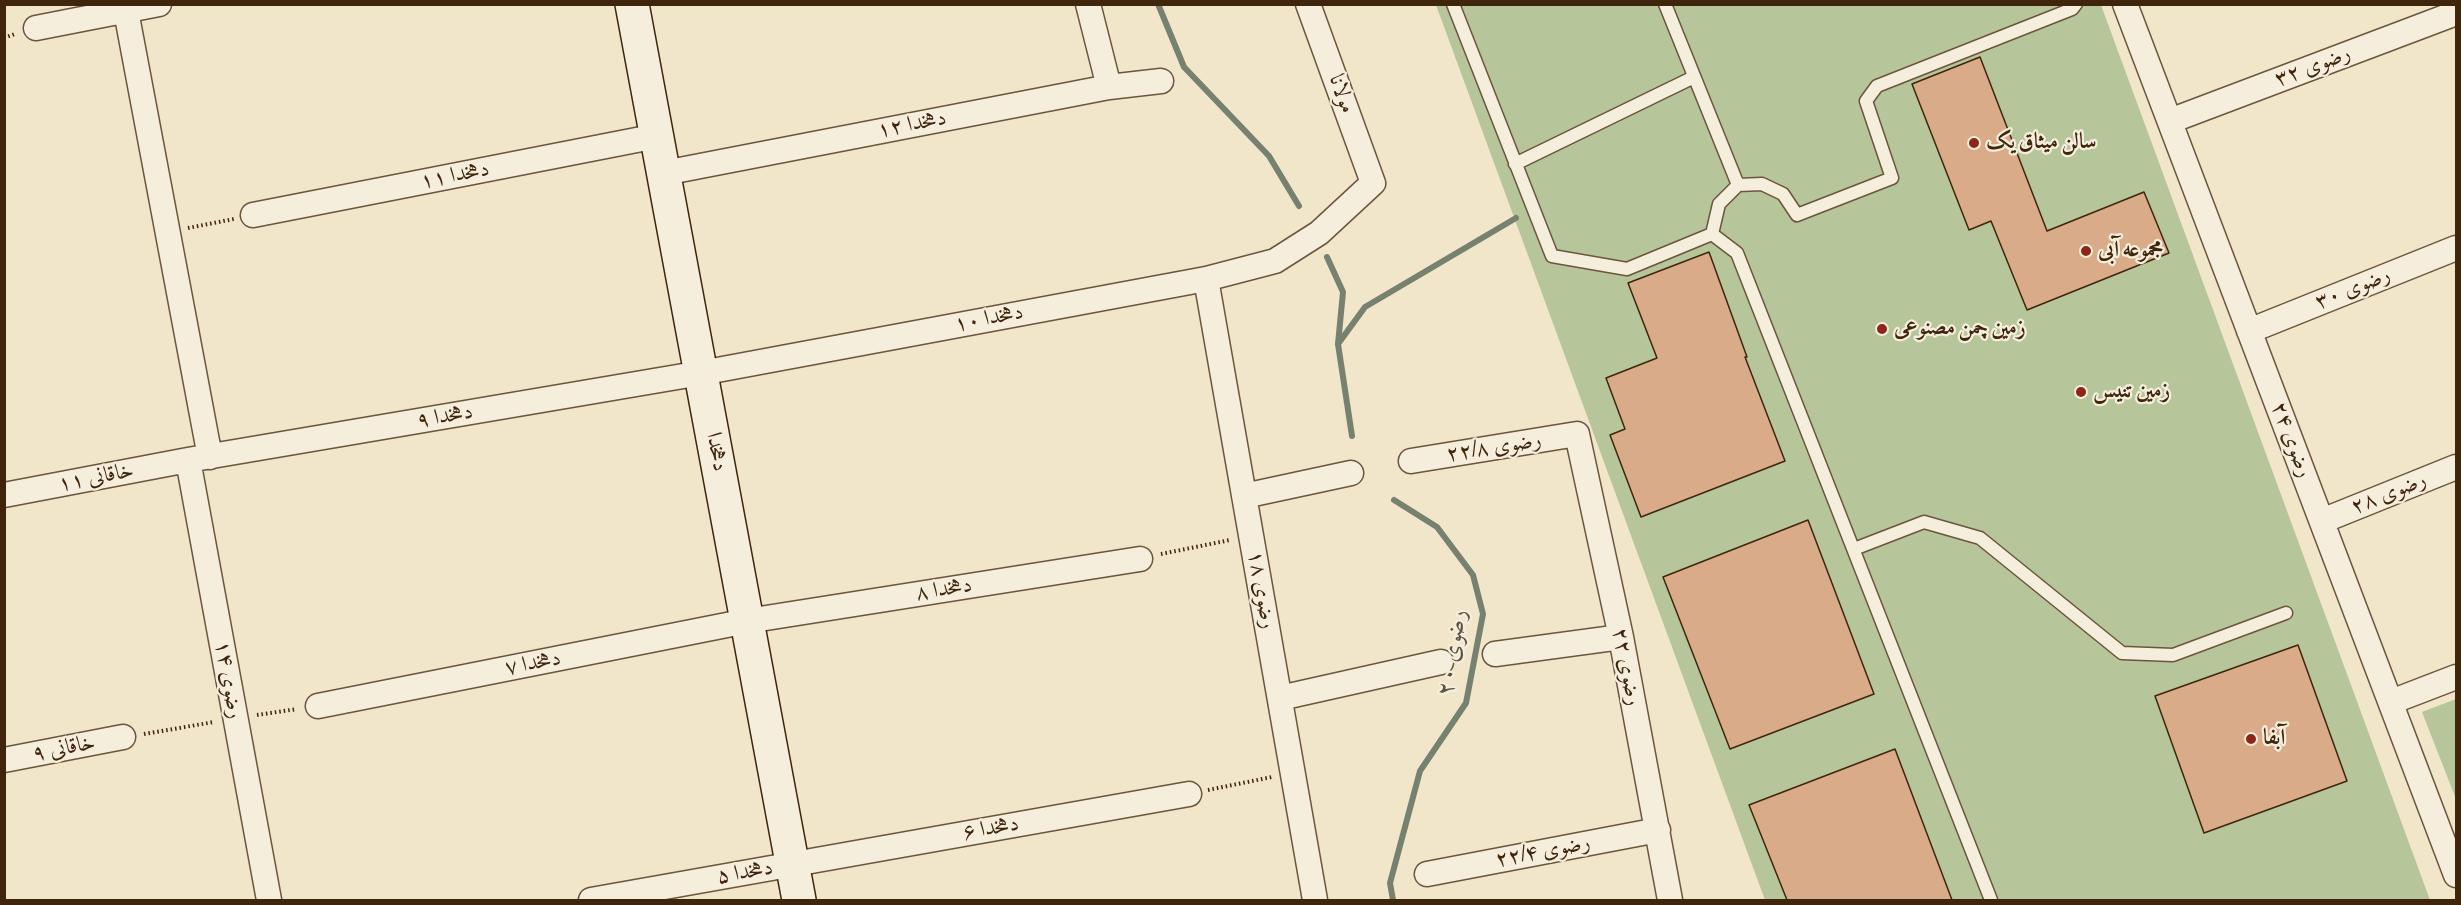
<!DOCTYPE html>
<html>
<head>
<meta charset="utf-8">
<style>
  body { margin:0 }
  #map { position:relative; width:2461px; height:905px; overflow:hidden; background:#f1e5ca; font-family:"Libre Bodoni",serif }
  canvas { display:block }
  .frame { position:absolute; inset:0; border:6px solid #3e250c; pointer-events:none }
</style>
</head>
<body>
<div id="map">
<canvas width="2461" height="905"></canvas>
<div class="frame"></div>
</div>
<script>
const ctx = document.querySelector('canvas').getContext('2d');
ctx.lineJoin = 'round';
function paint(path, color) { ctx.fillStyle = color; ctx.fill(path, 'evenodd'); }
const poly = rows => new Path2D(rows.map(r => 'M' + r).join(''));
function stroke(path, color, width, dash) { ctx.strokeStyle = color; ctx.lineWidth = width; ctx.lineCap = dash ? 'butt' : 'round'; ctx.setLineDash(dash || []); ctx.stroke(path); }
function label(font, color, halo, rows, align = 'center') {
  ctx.font = font + ' "Libre Bodoni",Amiri,serif'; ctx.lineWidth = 4.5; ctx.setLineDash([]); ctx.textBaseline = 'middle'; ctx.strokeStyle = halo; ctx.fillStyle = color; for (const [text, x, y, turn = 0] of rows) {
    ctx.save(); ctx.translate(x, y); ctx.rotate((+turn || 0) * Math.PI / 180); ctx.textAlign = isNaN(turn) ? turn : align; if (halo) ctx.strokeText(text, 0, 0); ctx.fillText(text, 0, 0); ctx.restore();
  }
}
paint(poly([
  [1436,5,2101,5,2430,900,1765,900],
  [2456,699,2456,799,2422,712]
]), '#b6c59a');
stroke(poly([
  [1158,4,1184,67,1269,156,1299,206],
  [1327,257,1343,292,1338,344,1352,436],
  [1338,344,1365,307,1516,218],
  [1393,900,1390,883,1420,771,1466,703,1483,614,1473,575,1437,527,1394,500]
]), '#768170', 6);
const building = poly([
  [1980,57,2047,231,2144,192,2169,253,2027,310,1991,221,1969,230,1912,84,1980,57],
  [1709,252,1747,357,1745,357,1785,461,1641,517,1610,435,1625,429,1606,378,1657,358,1628,283,1709,252],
  [1808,520,1874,694,1730,749,1663,577,1808,520],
  [2298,645,2347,781,2204,833,2155,696,2298,645],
  [1895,749,1952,900,1787,900,1749,805,1895,749]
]);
paint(building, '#daab89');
stroke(building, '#3e250c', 1.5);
const lane = poly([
  [1453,4,1552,256,1627,269,1712,234],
  [1665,4,1738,185],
  [1515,164,1694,77],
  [1854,549,1924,522,1980,538,2122,653,2173,655,2286,613],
  [1991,900,1737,253,1712,234,1719,204,1738,185,1762,184,1783,194,1797,215,1892,178,1866,101,1877,86,2072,9,2076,4]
]);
const street = poly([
  [1088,4,1109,87],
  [2125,4,2456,875],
  [126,11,210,457],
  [36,28,159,4],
  [2170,121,2456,13],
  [664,173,1109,87,1161,81],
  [253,215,657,136],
  [1206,279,1315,900],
  [2249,331,2456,248],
  [188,460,269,900],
  [1411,461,1577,434,1621,637,1670,900],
  [4,495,188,460,701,373,1206,279,1275,261,1319,233,1373,183,1308,4],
  [1244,496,1351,473],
  [2322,521,2456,467],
  [1495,654,1621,637],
  [1280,698,1441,662],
  [2391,702,2456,677],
  [318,706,747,621,1140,559],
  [4,760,123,737],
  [1427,874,1658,830],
  [591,900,1189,794]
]);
const secondary = poly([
  [632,4,799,900]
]);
stroke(lane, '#6b553c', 15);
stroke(street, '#6b553c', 27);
stroke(secondary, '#3e250c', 36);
stroke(poly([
  [4,38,15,34],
  [188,228,234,219],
  [1161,554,1230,540],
  [257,715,297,709],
  [144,734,214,722],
  [1208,790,1272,777]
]), '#3e250c', 4, [1.5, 3]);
stroke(lane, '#f6eedd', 12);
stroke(street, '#f6eedd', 24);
stroke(secondary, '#f6eedd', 33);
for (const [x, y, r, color] of [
  [1974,143,6,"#8f2418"],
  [2086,251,6,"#8f2418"],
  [1882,329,6,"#8f2418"],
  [2081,392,6,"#8f2418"],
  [2251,739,6,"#8f2418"]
]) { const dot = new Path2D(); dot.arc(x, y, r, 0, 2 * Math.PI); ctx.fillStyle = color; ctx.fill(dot); stroke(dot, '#f6eedd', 2); }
label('22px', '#3e250c', '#f6eedd', [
  ["رضوی ۳۲",2313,67,-21],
  ["مولانا",1341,94,70],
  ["دهخدا ۱۲",912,125,-11],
  ["دهخدا ۱۱",455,176,-11],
  ["رضوی ۳۰",2353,289,-22],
  ["دهخدا ۱۰",989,319,-11],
  ["دهخدا ۹",445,417,-10],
  ["رضوی ۲۴",2291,440,69],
  ["رضوی ۲۲/۸",1494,448,-9],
  ["دهخدا",716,452,79],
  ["خاقانی ۱۱",96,478,-11],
  ["رضوی ۲۸",2389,494,-22],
  ["دهخدا ۸",944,590,-9],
  ["رضوی ۱۸",1261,590,80],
  ["دهخدا ۷",533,664,-11],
  ["رضوی ۲۲",1626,667,79],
  ["رضوی ۱۴",228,680,80],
  ["خاقانی ۹",64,749,-11],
  ["دهخدا ۶",991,829,-10],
  ["رضوی ۲۲/۴",1543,852,-11],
  ["دهخدا ۵",745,873,-10]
]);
label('bold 22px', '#3e250c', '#f6eedd', [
  ["سالن میثاق یک",1986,143],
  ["مجموعه آبی",2098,251],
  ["زمین چمن مصنوعی",1894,329],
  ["زمین تنیس",2093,392],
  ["آبفا",2263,739]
], 'left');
label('italic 24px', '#5a533e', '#f6eedd', [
  ["رضوی ۲۰",1453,652,-81]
]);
</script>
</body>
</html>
